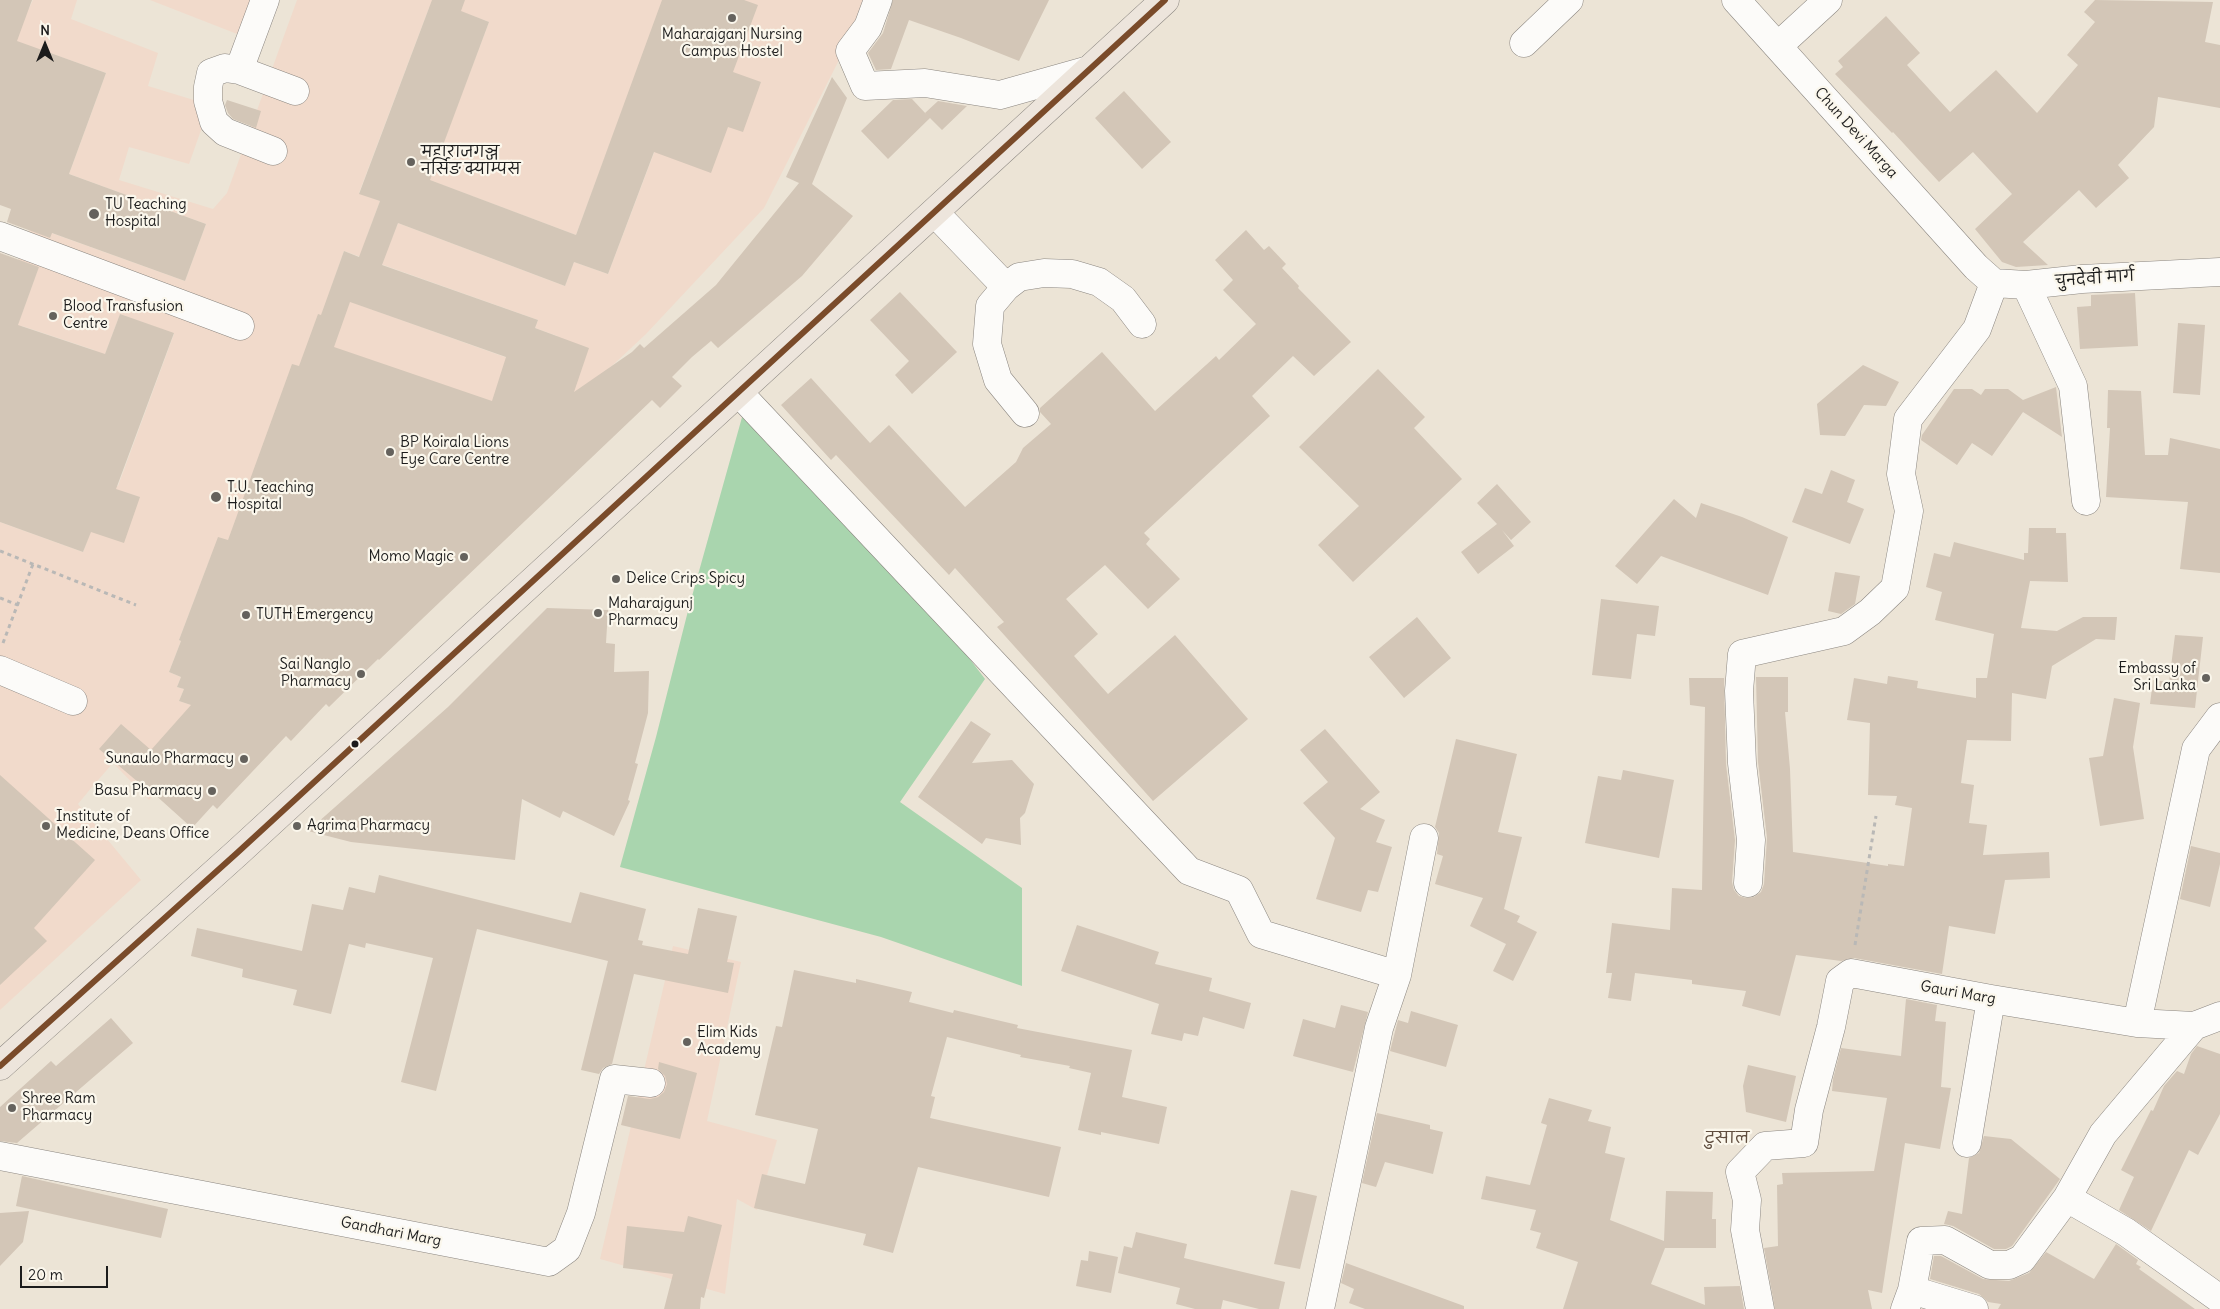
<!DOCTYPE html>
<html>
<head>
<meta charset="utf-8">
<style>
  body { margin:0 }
  #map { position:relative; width:2220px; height:1309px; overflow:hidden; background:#ece4d6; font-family:Delius,sans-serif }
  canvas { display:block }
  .north { position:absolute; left:20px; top:20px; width:50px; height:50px; -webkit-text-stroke:4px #fbf7ec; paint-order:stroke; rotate:0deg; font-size:14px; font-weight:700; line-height:20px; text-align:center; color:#1c1c1c }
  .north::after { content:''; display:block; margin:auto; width:18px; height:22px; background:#1c1c1c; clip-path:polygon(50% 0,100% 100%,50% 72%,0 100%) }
  .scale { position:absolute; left:20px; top:1266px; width:88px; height:22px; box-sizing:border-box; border:2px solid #1c1c1c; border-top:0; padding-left:6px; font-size:15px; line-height:18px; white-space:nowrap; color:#1c1c1c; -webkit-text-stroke:4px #fbf7ec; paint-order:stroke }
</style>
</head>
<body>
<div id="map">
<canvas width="2220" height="1309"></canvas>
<div class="north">N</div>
<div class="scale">20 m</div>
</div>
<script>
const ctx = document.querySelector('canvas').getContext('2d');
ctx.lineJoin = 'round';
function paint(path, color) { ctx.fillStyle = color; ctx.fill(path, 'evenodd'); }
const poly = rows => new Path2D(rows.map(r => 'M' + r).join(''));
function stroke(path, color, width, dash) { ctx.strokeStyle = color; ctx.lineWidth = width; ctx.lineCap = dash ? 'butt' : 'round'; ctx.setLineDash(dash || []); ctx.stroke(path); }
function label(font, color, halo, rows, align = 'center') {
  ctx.font = font + ' Delius,"Playpen Sans Deva",sans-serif'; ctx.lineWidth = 4.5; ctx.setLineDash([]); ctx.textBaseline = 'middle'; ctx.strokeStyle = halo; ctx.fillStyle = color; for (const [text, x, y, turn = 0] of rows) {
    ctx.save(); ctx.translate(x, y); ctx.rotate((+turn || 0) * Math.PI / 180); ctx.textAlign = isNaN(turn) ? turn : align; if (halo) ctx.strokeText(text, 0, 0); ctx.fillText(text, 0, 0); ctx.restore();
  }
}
paint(poly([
  [33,0,77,0,71,19,158,53,148,86,210,105,189,164,129,147,119,180,213,209,227,193,297,0,662,0,748,32,744,0,864,0,838,62,764,208,646,334,567,408,343,593,149,800,113,763,92,787,78,804,141,880,0,1010,0,985,15,909,0,792,0,522,83,552,108,484,106,483,118,486,174,334,120,314,73,440,94,350,22,326,0,390,0,374,38,269,18,261,34,218,46,231,185,281,206,224,69,174,106,73,47,52,0,45,29,8],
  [429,8,453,17,456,10,489,22,429,180,576,235,625,104,660,137,608,274,574,262,565,286,398,223,389,245,367,236,380,201,359,193],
  [344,251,538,320,535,328,557,336,544,371,329,294],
  [211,556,192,702,191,705,179,701,184,689,177,687,181,677,169,672,181,641,179,640],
  [150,0,263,0,250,39],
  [673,946,741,962,707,1121,777,1140,757,1210,737,1199,725,1294,600,1259]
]), '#f1dacb');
paint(poly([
  [746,403,871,529,985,679,900,802,1022,888,1022,986,881,937,620,867,656,737,689,607]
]), '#a9d5ae');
paint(poly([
  [0,0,32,0,17,41,106,73,69,174,206,224,185,281,52,233,50,238,7,222,11,209,0,205],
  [432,0,465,0,461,11,489,22,430,180,576,235,662,0,744,0,758,5,733,72,761,82,743,132,728,127,711,173,654,152,608,274,574,262,565,286,398,223,382,265,538,320,535,328,589,348,574,392,632,352,640,344,644,348,716,285,799,183,786,177,832,77,847,98,812,184,853,216,802,276,718,348,711,341,692,357,672,377,682,386,660,408,652,400,379,660,378,659,329,707,326,704,291,741,286,736,217,809,213,805,192,828,152,792,151,793,99,749,121,724,151,750,191,705,179,701,184,689,177,687,181,677,169,672,181,641,179,640,218,537,228,540,292,364,299,366,318,314,321,315,344,251,359,257,380,201,359,194],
  [350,302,506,357,492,401,334,347],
  [893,0,1049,0,1019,61,961,38,909,20,891,69,876,70,868,53,883,33],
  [2095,0,2213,2,2205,42,2220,45,2220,108,2158,97,2154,127,2118,165,2129,178,2096,208,2079,190,2023,242,2048,265,2016,267,2002,262,1975,229,2012,194,1973,152,1939,182,1893,132,1892,133,1835,74,1843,67,1838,61,1886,16,1920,53,1907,65,1950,112,1996,70,2037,113,2078,65,2067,55,2095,22,2084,12],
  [1124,91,1171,142,1142,169,1095,118],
  [912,99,927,115,925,113,938,101,967,106,942,130,930,118,888,159,861,131,893,100],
  [227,100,261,111,256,128,233,119,228,113,225,105],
  [1246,230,1264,250,1269,246,1286,264,1282,268,1299,286,1298,288,1351,342,1314,376,1293,356,1252,396,1270,416,1144,533,1150,539,1146,544,1180,579,1148,609,1105,565,1066,599,1098,634,1074,656,1108,694,1175,635,1248,719,1153,801,997,627,1004,622,955,568,949,575,836,455,831,460,781,405,811,378,870,443,889,425,965,507,1016,462,1023,448,1051,424,1040,412,1040,408,1102,352,1155,411,1216,356,1219,360,1256,324,1223,290,1233,280,1215,260],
  [0,253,39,267,18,325,105,354,120,314,174,333,116,489,140,497,124,543,91,532,83,552,0,522],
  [900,292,957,352,912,394,895,375,909,361,870,320],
  [2135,293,2138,346,2080,349,2077,307,2091,306,2091,295],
  [2178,323,2205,325,2200,395,2173,393],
  [1863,365,1899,382,1886,406,1864,405,1845,436,1820,435,1817,404],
  [1378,369,1425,417,1414,428,1462,479,1353,582,1318,545,1359,506,1299,447],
  [2056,387,2062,437,2023,412,1992,456,1972,443,1957,465,1921,440,1922,435,1954,389,1972,389,1981,395,1985,389,2008,389,2023,400],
  [2108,390,2141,391,2145,455,2168,455,2170,438,2220,449,2220,573,2180,569,2188,502,2106,497,2110,428,2107,428],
  [1831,470,1855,480,1847,502,1864,509,1850,544,1792,522,1805,488,1822,494],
  [1497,484,1531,522,1511,540,1502,530,1514,546,1478,574,1461,552,1497,524,1477,503],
  [1674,499,1696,518,1701,503,1742,517,1788,537,1768,595,1661,556,1637,584,1615,566],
  [2029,528,2056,528,2056,533,2066,533,2068,582,2030,581,2021,628,2057,631,2083,617,2117,617,2115,640,2096,639,2052,666,2046,699,2012,693,2011,741,1967,740,1961,783,1974,785,1969,823,1987,825,1983,855,2049,852,2050,878,2005,880,1995,934,1949,926,1942,974,1854,958,1841,961,1796,955,1780,1016,1742,1006,1746,991,1692,984,1692,980,1635,973,1631,1001,1608,998,1612,973,1606,973,1612,923,1670,930,1672,888,1702,890,1705,707,1690,705,1689,678,1724,678,1726,764,1735,840,1732,882,1734,890,1739,896,1746,898,1754,897,1761,892,1764,884,1767,838,1758,762,1756,677,1788,677,1788,712,1785,712,1790,769,1793,852,1888,866,1888,864,1904,866,1912,808,1895,805,1897,796,1868,795,1870,723,1847,720,1854,678,1887,684,1888,676,1918,681,1917,688,1976,698,1976,678,1987,678,1994,634,1935,620,1942,592,1926,587,1934,553,1950,557,1954,542,2024,560,2024,553,2028,553],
  [1835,572,1860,576,1855,604,1841,614,1828,611],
  [1601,599,1659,606,1655,636,1637,634,1631,679,1592,675],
  [547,608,608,610,606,643,615,644,614,672,649,671,648,713,635,763,638,764,628,800,630,801,614,836,563,811,560,818,522,799,515,860,351,842,308,831,448,707],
  [1417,617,1451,658,1404,698,1369,657],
  [2175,635,2203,637,2195,708,2150,704,2153,680,2169,682],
  [2114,698,2140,703,2133,747,2144,819,2100,826,2089,758,2103,756],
  [971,721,991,734,972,763,1012,760,1034,784,1025,813,1020,818,1021,845,986,838,982,844,918,797],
  [1325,729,1380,792,1360,809,1385,820,1376,842,1392,847,1378,892,1368,890,1361,912,1316,899,1335,838,1303,803,1328,782,1300,750],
  [1456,739,1517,754,1498,832,1522,837,1504,909,1520,916,1517,922,1537,932,1513,981,1493,971,1506,944,1470,926,1483,898,1435,884,1443,856,1437,854,1439,833,1435,827],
  [1623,770,1674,780,1659,858,1585,843,1598,776,1621,780],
  [0,775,95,860,34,928,47,941,0,985],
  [2191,846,2220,853,2220,864,2210,907,2180,899],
  [379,875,571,923,580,892,646,909,638,940,643,941,642,945,688,954,698,908,737,916,727,962,734,963,728,993,634,974,612,1064,603,1068,599,1074,581,1070,608,961,477,929,436,1091,401,1082,433,958,366,943,365,948,349,944,331,1014,293,1005,297,990,242,977,243,969,191,956,197,928,302,951,312,904,343,910,349,887,375,893],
  [1077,925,1159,952,1155,964,1212,978,1209,991,1251,1003,1244,1029,1203,1017,1198,1036,1184,1033,1182,1041,1151,1034,1159,1004,1061,971],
  [794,970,856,983,856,979,912,992,909,1002,953,1013,954,1010,1018,1025,1017,1028,1132,1050,1122,1097,1167,1107,1159,1144,1101,1132,1101,1135,1078,1130,1091,1073,1069,1068,1070,1066,1020,1057,1021,1055,947,1037,931,1096,935,1097,930,1118,1061,1147,1049,1197,918,1167,893,1253,863,1245,866,1234,754,1208,762,1174,805,1184,818,1129,755,1115,776,1026,782,1027],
  [1906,999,1937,1005,1935,1021,1946,1022,1941,1087,1951,1088,1940,1149,1905,1143,1882,1293,1868,1290,1872,1309,1775,1309,1764,1248,1778,1246,1777,1185,1783,1184,1782,1173,1874,1171,1887,1098,1832,1091,1833,1079,1841,1048,1901,1056],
  [1341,1005,1368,1012,1353,1072,1293,1056,1303,1019,1335,1028],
  [1411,1011,1458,1025,1446,1067,1390,1051,1398,1020,1408,1023],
  [111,1018,133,1043,17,1143,0,1141,0,1107,51,1061,56,1066],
  [2197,1046,2220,1054,2220,1114,2198,1155,2189,1150,2151,1231,2119,1210,2134,1177,2121,1170,2151,1110,2153,1111,2164,1086,2177,1071,2184,1074,2191,1054],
  [659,1062,697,1073,680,1139,621,1125,628,1096,650,1099,658,1097,664,1092,667,1084,665,1076,658,1069],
  [1748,1065,1796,1076,1786,1122,1746,1112,1743,1086],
  [1549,1098,1592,1110,1588,1121,1611,1127,1605,1153,1625,1158,1610,1220,1664,1241,1666,1191,1713,1192,1712,1219,1716,1219,1716,1248,1665,1248,1651,1284,1705,1305,1704,1287,1740,1286,1744,1309,1563,1309,1578,1262,1536,1248,1541,1233,1530,1230,1536,1210,1481,1199,1486,1176,1530,1185,1547,1125,1541,1123],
  [1377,1113,1430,1125,1430,1129,1443,1132,1433,1174,1385,1162,1376,1187,1362,1183],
  [1984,1136,2011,1139,2060,1179,2012,1246,2006,1249,1994,1249,1953,1226,1944,1224,1948,1211,1962,1214,1969,1158,1979,1153],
  [22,1176,168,1209,161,1238,16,1206],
  [1291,1190,1317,1196,1300,1269,1274,1264],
  [29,1211,23,1242,0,1266,0,1213],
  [688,1216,722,1225,704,1298,701,1297,700,1309,664,1309,673,1274,623,1268,627,1226,684,1232],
  [1136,1232,1187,1244,1184,1258,1285,1282,1279,1309,1259,1309,1223,1300,1221,1309,1195,1309,1176,1304,1180,1288,1118,1273,1124,1246,1132,1248],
  [2116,1244,2138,1260,2136,1264,2141,1267,2139,1269,2195,1309,1998,1309,2001,1304,1988,1302,1979,1294,1930,1279,1934,1256,1941,1256,1983,1279,2009,1281,2029,1273,2046,1252,2094,1279],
  [1089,1251,1118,1257,1111,1293,1076,1286,1081,1260,1088,1261],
  [1346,1263,1464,1306,1464,1309,1365,1309,1349,1303,1354,1289,1341,1283]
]), '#d3c6b7');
const minor = poly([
  [878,0,868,27,850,51,865,86,925,83,1000,95,1089,70],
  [1736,0,1976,267,1994,283,2026,285,2082,279,2220,272],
  [1524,43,1569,0],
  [1778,46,1828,0],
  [239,70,265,0],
  [273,151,225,132,214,122,208,101,208,87,211,73,225,68,239,70,295,91],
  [935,213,1006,287],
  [0,236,240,326],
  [2026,285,2073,386,2086,501],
  [739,393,1189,871,1239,890,1261,934,1397,975],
  [1025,413,998,380,987,344,990,306,1006,287,1019,277,1044,273,1072,274,1099,282,1123,299,1142,324],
  [0,670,73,701],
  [1748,883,1751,840,1742,763,1739,691,1742,654,1844,631,1870,612,1895,588,1909,511,1901,474,1908,419,1977,329,1994,283],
  [2137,1023,2194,1026,2103,1134,2067,1198,2126,1232,2220,1299],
  [2194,1026,2220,1016],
  [1967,1143,1991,999],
  [0,1156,549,1262,567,1249,581,1213,614,1079,651,1083],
  [1912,1290,1921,1241,1945,1240,1990,1265,2009,1265,2022,1259,2067,1198],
  [1320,1309,1379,1028,1397,975,1424,838],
  [1760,1309,1745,1230,1747,1200,1740,1172,1765,1146,1804,1143,1809,1110,1831,1027,1840,981,1851,973,1991,999,2137,1023,2196,749,2220,717],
  [1905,1309,1912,1290,1974,1309]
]);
const major = poly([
  [0,1066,237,853,1165,0]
]);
stroke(minor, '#8b8680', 29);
stroke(major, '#8b8680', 29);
stroke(poly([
  [0,551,136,605],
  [0,598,18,605],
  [3,643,33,564],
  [1855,945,1876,816]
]), '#b9b8b6', 3, [4, 4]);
stroke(minor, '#fcfbf9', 28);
stroke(major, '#ede5dc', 28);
stroke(poly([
  [0,1066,237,853,1165,0]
]), '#7a4b2a', 6);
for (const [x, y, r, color] of [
  [732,18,5,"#65625d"],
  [411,162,5,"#65625d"],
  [94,214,6,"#65625d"],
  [53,316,5,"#65625d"],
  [390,452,5,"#65625d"],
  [216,497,6,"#65625d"],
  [464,557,5,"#65625d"],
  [616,579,5,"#65625d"],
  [598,613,5,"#65625d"],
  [246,615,5,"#65625d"],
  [361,674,5,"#65625d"],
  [2206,678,5,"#65625d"],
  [355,744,4.5,"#1c1c1c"],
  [244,759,5,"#65625d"],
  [212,791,5,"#65625d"],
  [46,826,5,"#65625d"],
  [297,826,5,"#65625d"],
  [687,1042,5,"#65625d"],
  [12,1108,5,"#65625d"]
]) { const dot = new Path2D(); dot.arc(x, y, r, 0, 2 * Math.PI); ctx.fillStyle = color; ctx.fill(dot); stroke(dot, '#fbf7ec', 2); }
label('15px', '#1c1c1c', '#fbf7ec', [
  ["Maharajganj Nursing",732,35,"center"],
  ["Campus Hostel",732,52,"center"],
  ["महाराजगञ्ज",421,153],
  ["नर्सिङ क्याम्पस",421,170],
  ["TU Teaching",105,205],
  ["Hospital",105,222],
  ["Blood Transfusion",63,307],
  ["Centre",63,324],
  ["BP Koirala Lions",400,443],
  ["Eye Care Centre",400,460],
  ["T.U. Teaching",227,488],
  ["Hospital",227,505],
  ["Momo Magic",454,557,"right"],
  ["Delice Crips Spicy",626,579],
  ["Maharajgunj",608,604],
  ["Pharmacy",608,621],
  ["TUTH Emergency",256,615],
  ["Sai Nanglo",351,665,"right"],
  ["Pharmacy",351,682,"right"],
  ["Embassy of",2196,669,"right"],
  ["Sri Lanka",2196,686,"right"],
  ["Sunaulo Pharmacy",234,759,"right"],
  ["Basu Pharmacy",202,791,"right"],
  ["Institute of",56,817],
  ["Medicine, Deans Office",56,834],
  ["Agrima Pharmacy",307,826],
  ["Elim Kids",697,1033],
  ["Academy",697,1050],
  ["Shree Ram",22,1099],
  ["Pharmacy",22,1116]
], 'left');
label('15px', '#1c1c1c', '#fbf7ec', [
  ["Chun Devi Marga",1856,133,48],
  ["चुनदेवी मार्ग",2095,279,-4],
  ["Gauri Marg",1958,993,10],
  ["Gandhari Marg",391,1232,11]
]);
label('16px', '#604e3f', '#fbf7ec', [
  ["टुसाल",1727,1138]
]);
</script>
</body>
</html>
